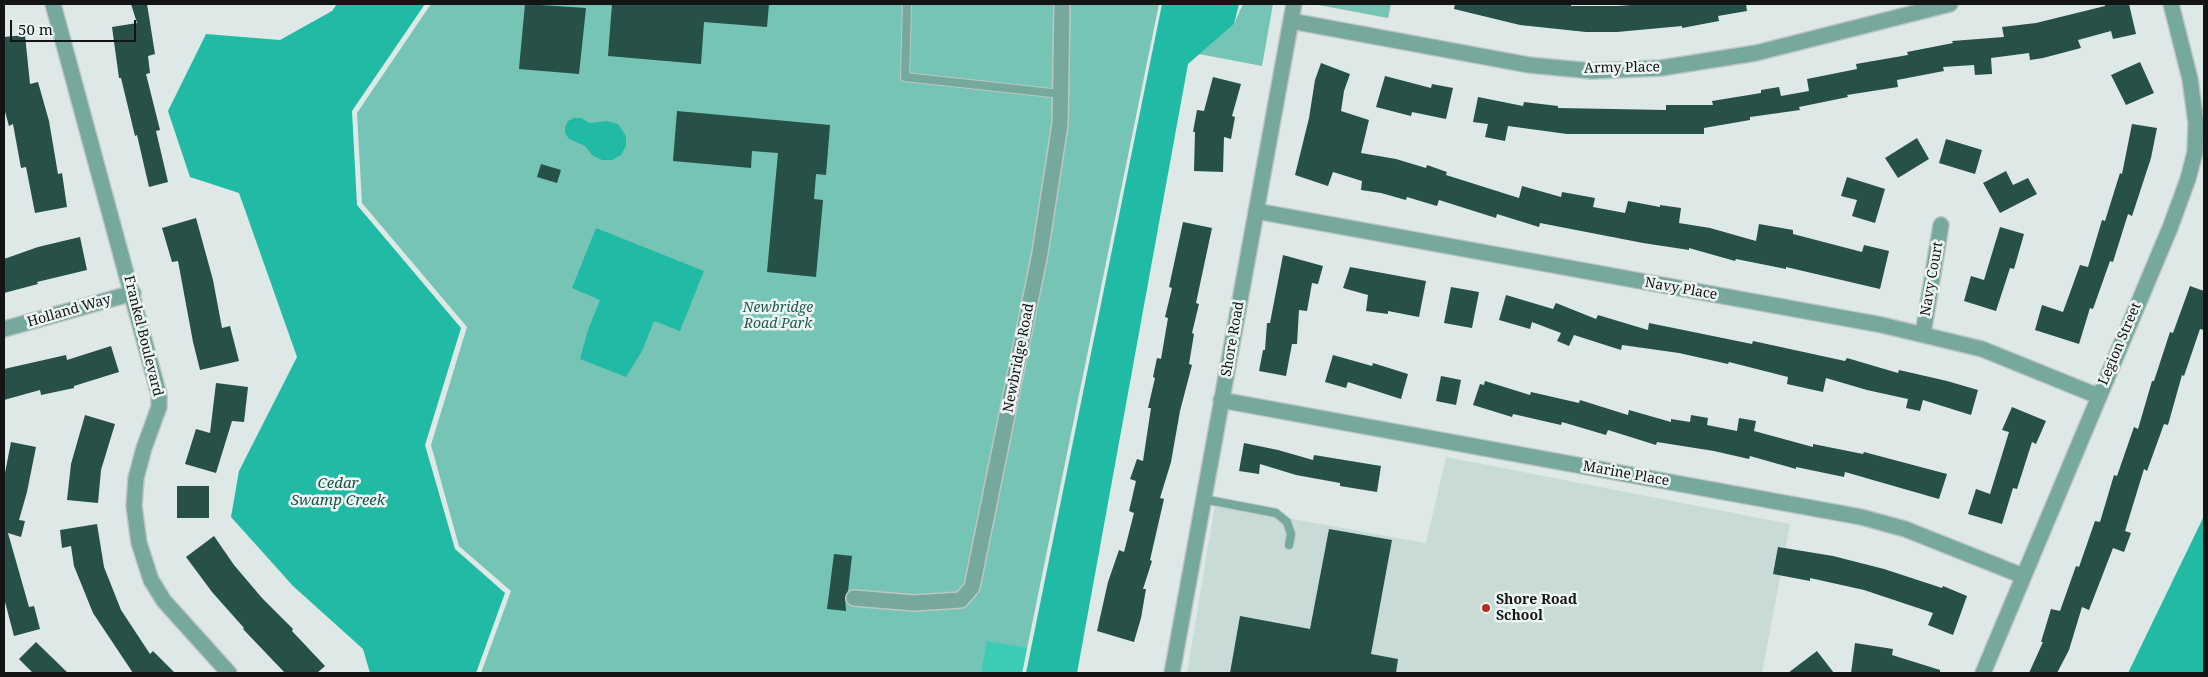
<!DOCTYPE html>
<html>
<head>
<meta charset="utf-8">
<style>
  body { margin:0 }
  #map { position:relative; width:2208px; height:677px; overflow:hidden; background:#dee8e6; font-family:"Noto Serif",serif }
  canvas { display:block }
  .frame { position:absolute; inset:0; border:5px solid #121514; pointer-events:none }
  .scale { position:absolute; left:10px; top:20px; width:126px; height:22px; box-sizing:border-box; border:2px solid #121514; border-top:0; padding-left:6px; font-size:15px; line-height:18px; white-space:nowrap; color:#121514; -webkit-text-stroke:4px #ecf5f3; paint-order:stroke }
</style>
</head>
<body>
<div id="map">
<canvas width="2208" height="677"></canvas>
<div class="frame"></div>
<div class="scale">50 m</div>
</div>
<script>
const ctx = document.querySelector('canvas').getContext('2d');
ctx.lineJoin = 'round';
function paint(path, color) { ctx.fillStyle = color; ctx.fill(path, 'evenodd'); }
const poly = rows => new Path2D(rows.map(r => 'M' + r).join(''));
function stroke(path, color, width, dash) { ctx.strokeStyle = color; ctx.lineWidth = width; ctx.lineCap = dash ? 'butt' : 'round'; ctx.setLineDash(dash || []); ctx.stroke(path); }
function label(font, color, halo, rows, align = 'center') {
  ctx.font = font + ' "Noto Serif",serif'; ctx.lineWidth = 5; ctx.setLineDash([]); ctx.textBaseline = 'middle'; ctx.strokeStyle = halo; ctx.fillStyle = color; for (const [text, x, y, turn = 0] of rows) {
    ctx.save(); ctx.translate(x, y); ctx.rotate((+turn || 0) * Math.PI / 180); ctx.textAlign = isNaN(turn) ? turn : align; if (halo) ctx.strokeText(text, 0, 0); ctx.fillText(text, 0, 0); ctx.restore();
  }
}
paint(poly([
  [1446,457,1790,524,1762,673,1187,673,1215,505,1426,543]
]), '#c9dbd7');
paint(poly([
  [431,4,1159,4,1022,673,481,673,511,591,459,546,431,445,467,327,362,203,357,113],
  [1243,4,1273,4,1262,66,1199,54,1234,24],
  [1313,4,1391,4,1388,18]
]), '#76c4b5');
paint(poly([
  [987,641,1027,648,1022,673,981,673]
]), '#3ccbb4');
paint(poly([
  [337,4,425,4,352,111,357,205,461,328,425,445,455,549,505,593,476,673,370,673,363,649,293,586,231,517,239,471,297,357,239,193,190,177,168,111,206,34,280,40,332,11],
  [1162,4,1239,4,1234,24,1188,64,1077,673,1026,673],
  [574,118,581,118,589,123,607,121,618,124,626,136,626,146,621,155,612,160,602,160,592,155,585,146,569,139,565,133,565,127,568,121],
  [596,228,704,271,680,331,654,321,642,351,626,377,580,359,588,330,600,300,572,288],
  [2204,516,2204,673,2128,673]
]), '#21bba5');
paint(poly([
  [131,4,147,4,155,54,148,56,150,73,146,74,160,130,156,131,168,182,149,187,137,135,135,136,121,78,119,78,112,27,137,23],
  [525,4,586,8,579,74,519,69],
  [612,4,769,4,767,27,704,22,701,64,608,56],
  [1455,4,1571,4,1571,6,1618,6,1646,4,1746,4,1747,11,1718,16,1719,21,1682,28,1682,26,1617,32,1586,32,1520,25,1454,9],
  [2105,4,2129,4,2136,34,2113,39,2111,31,2078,40,2081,48,2043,58,2030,60,2029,53,1991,58,1992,74,1975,75,1974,65,1943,67,1944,71,1897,80,1898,87,1847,95,1848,97,1799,107,1800,110,1750,117,1750,120,1704,128,1704,134,1567,134,1508,126,1505,141,1485,137,1488,124,1473,122,1478,97,1523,106,1524,102,1558,106,1558,108,1666,110,1666,105,1713,105,1712,101,1761,93,1761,90,1779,87,1781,96,1809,91,1807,79,1857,69,1856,64,1908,55,1907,52,1953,43,1952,41,2004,37,2002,27,2036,23,2105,6],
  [25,35,30,84,38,82,49,121,58,174,62,173,67,207,35,213,26,167,21,168,13,124,9,126,4,108,4,37],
  [2140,62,2154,93,2126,105,2111,75],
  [1321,63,1350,74,1344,91,1341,111,1369,120,1361,153,1396,159,1426,168,1427,165,1447,172,1446,175,1519,198,1522,186,1561,197,1562,192,1595,198,1593,207,1625,213,1628,201,1660,207,1660,205,1681,208,1679,223,1710,228,1756,241,1759,224,1793,230,1793,234,1862,252,1864,245,1889,251,1880,289,1786,267,1786,269,1736,259,1735,261,1689,248,1689,250,1643,243,1540,223,1539,227,1497,214,1496,218,1439,200,1437,206,1407,197,1406,200,1381,193,1361,190,1362,181,1333,172,1328,186,1295,175,1309,118,1315,80],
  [1385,76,1431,88,1432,84,1453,88,1446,119,1412,112,1411,116,1376,107],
  [1213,77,1241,84,1232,116,1235,117,1231,139,1224,137,1223,172,1194,171,1195,132,1193,132,1197,110,1204,111],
  [677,111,830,125,826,175,816,174,814,199,823,200,816,277,767,272,778,153,752,151,751,168,673,161],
  [2132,124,2157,128,2151,158,2132,216,2128,214,2113,262,2110,261,2093,309,2090,308,2079,344,2035,330,2042,305,2063,312,2080,265,2088,267,2102,220,2105,221,2120,173,2122,174],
  [1917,138,1929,159,1898,178,1885,158],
  [1946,139,1982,150,1975,174,1939,163],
  [541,164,561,170,557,183,537,177],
  [2006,171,2013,185,2028,178,2037,194,2000,213,1983,183],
  [1847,177,1885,189,1875,223,1852,216,1857,200,1841,196],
  [196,218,213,280,222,328,230,326,239,361,200,370,193,342,178,261,172,262,162,228],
  [1183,222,1212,228,1196,303,1199,304,1192,333,1194,334,1189,364,1192,365,1180,411,1171,462,1160,498,1164,499,1150,560,1152,561,1143,589,1146,589,1141,618,1134,642,1097,631,1108,582,1119,550,1124,552,1134,513,1129,511,1136,481,1130,479,1137,459,1143,461,1151,408,1148,408,1155,378,1153,377,1157,358,1161,359,1168,318,1165,317,1172,288,1169,287],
  [2000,227,2024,234,2014,269,2010,268,1996,311,1964,301,1971,276,1984,280],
  [80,237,87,270,37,282,38,284,4,293,4,259,38,247],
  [1283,255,1323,266,1318,284,1312,283,1307,311,1299,310,1297,344,1292,344,1286,376,1259,371,1263,350,1265,350,1267,323,1270,323],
  [1350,267,1426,281,1419,317,1388,311,1388,314,1366,311,1368,295,1343,288],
  [2190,286,2204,291,2204,330,2200,329,2184,376,2182,375,2168,425,2164,424,2147,471,2144,469,2125,531,2131,533,2124,552,2113,548,2089,610,2082,607,2069,650,2057,673,2029,673,2043,642,2041,642,2051,609,2060,611,2076,566,2079,567,2095,521,2100,522,2114,475,2117,476,2134,427,2138,429,2152,381,2154,381,2170,332,2173,333],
  [1451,287,1479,292,1472,328,1444,323],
  [1506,295,1553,309,1556,303,1596,319,1598,315,1648,330,1649,323,1752,344,1753,341,1845,361,1847,358,1898,373,1899,370,1947,381,1978,390,1971,415,1923,400,1920,411,1906,408,1908,399,1867,390,1826,378,1823,392,1787,384,1788,377,1729,362,1728,364,1679,353,1622,345,1621,350,1574,335,1569,346,1557,341,1561,333,1532,322,1530,329,1499,320],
  [111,346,119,372,74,386,74,388,41,395,40,390,4,400,4,369,66,355,67,360],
  [1333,355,1372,366,1373,363,1408,374,1401,399,1348,382,1346,388,1325,382],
  [1441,376,1461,380,1456,405,1436,401],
  [1485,381,1530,395,1531,392,1579,403,1580,400,1628,415,1629,410,1671,422,1671,419,1690,422,1691,415,1708,418,1707,425,1737,431,1739,418,1756,421,1754,431,1813,447,1813,444,1863,454,1864,452,1947,474,1939,499,1845,472,1844,477,1796,467,1796,469,1750,456,1749,459,1714,451,1657,442,1656,445,1608,430,1606,435,1562,422,1561,425,1513,414,1512,417,1473,405,1480,384,1484,385],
  [216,383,248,387,244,422,232,421,216,473,185,464,196,429,210,433],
  [2012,407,2046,421,2036,444,2032,442,2017,489,2013,488,2002,524,1968,514,1976,489,1990,494,2009,432,2002,430],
  [85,415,115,424,101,470,98,503,67,500,71,464],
  [11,442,36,447,27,492,19,520,25,521,21,537,8,533,29,607,34,606,40,629,14,636,4,598,4,478],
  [1244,443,1278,450,1313,460,1314,455,1381,466,1377,492,1340,486,1340,483,1296,475,1260,464,1259,474,1239,471],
  [177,486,209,486,209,518,177,518],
  [97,524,104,567,121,610,150,654,153,651,175,673,133,673,93,613,74,566,71,546,62,548,60,530],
  [1329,529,1392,540,1371,654,1398,659,1396,673,1230,673,1240,616,1310,629],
  [214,536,234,565,262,598,293,629,292,631,325,666,317,673,285,673,243,629,244,628,212,592,186,557],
  [1778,547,1833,556,1884,569,1942,588,1943,586,1967,596,1953,635,1928,625,1933,613,1864,590,1810,578,1810,581,1773,574],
  [834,554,852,556,848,591,845,597,846,611,827,609],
  [36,642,68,673,33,673,19,659],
  [1855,643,1893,649,1892,655,1940,670,1940,673,1851,673],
  [1817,651,1834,673,1788,673]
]), '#265048');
const lane = poly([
  [907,4,905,77,1061,94],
  [1203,499,1276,513,1287,522,1291,534,1289,545]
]);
const street = poly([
  [53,4,159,395,159,407,144,448,136,478,134,506,139,543,151,580,164,601,229,673],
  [1291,21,1529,65,1592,71,1661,68,1756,53,1950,4],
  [1256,211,1882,325,1982,349,2098,396],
  [4,329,133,293],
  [1923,334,1941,225],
  [1221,400,1861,517,1905,529,2023,576],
  [854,598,914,603,961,600,972,587,1040,253,1060,124,1062,4],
  [1172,673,1294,4],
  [1983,673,2170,228,2188,179,2195,152,2196,123,2190,79,2171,4]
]);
stroke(lane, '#bdc6c4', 10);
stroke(street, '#bdc6c4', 18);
stroke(lane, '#76a89d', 8);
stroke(street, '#76a89d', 15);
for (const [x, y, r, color] of [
  [1486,608,5,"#bb2d20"]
]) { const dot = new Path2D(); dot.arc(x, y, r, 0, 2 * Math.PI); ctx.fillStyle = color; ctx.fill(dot); stroke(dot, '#ecf5f3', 2); }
label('14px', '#121514', '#ecf5f3', [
  ["Army Place",1622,68,-1],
  ["Navy Court",1932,279,-80],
  ["Navy Place",1681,289,10],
  ["Holland Way",69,311,-16],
  ["Frankel Boulevard",143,336,76],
  ["Shore Road",1233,339,-80],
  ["Legion Street",2120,344,-67],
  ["Newbridge Road",1019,358,-79],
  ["Marine Place",1626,474,10]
]);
label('italic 14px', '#225b51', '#ecf5f3', [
  ["Newbridge",778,308],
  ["Road Park",778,324]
]);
label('bold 14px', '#121514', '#ecf5f3', [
  ["Shore Road",1496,600],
  ["School",1496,616]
], 'left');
label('italic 15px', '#185248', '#ecf5f3', [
  ["Cedar",338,484],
  ["Swamp Creek",338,501]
]);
</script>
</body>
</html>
